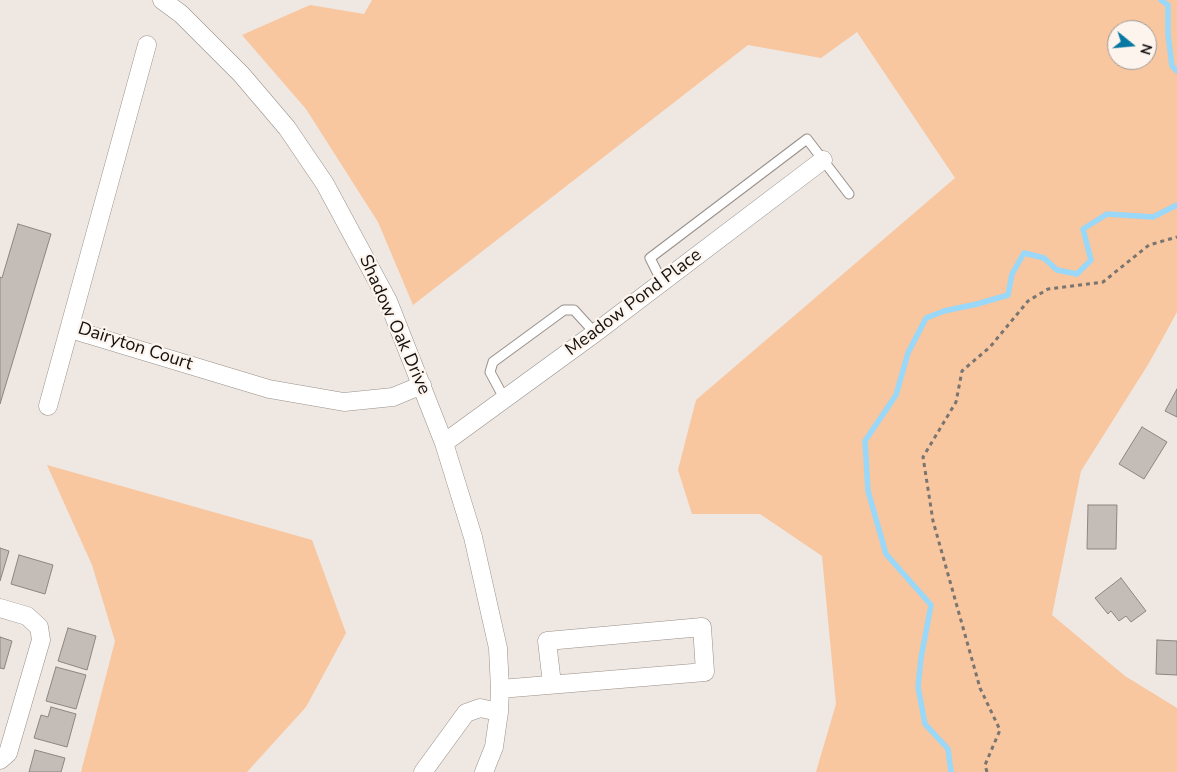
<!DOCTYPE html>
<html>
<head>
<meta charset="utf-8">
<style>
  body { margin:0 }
  #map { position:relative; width:1177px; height:772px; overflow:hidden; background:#efe7e1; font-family:"Nunito Sans",sans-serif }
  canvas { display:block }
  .north { position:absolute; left:1107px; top:20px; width:50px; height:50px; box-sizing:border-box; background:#fdf4ee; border:1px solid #9f9995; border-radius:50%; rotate:107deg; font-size:14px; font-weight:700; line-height:20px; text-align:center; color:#13110f }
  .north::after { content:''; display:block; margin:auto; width:18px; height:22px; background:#0778a2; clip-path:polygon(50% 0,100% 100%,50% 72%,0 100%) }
</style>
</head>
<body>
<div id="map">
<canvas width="1177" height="772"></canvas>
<div class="north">N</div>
</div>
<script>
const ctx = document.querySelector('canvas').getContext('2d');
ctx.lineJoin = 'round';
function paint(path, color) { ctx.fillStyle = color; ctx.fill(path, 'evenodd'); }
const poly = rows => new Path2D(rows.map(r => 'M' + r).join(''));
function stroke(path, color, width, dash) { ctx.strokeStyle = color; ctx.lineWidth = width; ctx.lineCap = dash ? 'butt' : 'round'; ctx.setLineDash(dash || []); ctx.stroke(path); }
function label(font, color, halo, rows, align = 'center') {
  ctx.font = font + ' "Nunito Sans",sans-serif'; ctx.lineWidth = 4.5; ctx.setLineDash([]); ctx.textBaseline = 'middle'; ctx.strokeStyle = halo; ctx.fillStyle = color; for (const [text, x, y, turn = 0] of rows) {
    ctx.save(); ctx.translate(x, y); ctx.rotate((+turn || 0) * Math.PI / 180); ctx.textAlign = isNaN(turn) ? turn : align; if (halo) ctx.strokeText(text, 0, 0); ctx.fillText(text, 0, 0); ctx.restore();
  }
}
paint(poly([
  [372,0,1177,0,1177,312,1149,363,1081,471,1052,615,1125,676,1177,708,1177,772,816,772,836,704,822,556,760,514,692,514,678,470,696,400,955,178,857,32,821,58,748,45,413,305,378,222,306,109,242,35,310,5,364,14],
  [1117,30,1147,30,1147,60,1117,60],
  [47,465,312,540,346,633,306,707,247,772,81,772,115,641,92,565]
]), '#f8c69f');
stroke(poly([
  [1161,0,1168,5,1168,34,1172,66,1177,71],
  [951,772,948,749,925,724,918,687,921,658,931,605,886,554,868,491,865,441,896,395,908,353,926,318,944,311,977,304,1008,295,1012,274,1024,253,1044,258,1057,270,1077,274,1091,260,1083,229,1107,214,1153,217,1177,205]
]), '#99d8f9', 5.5);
const building = poly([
  [18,224,51,234,0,404,0,277,2,278,18,224],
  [1177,389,1177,417,1165,411,1177,389],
  [1142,427,1167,442,1144,479,1119,464,1142,427],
  [1088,505,1117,505,1116,549,1087,549,1088,505],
  [0,548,9,551,0,581,0,548],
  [19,555,53,565,45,594,11,584,19,555],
  [1121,578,1146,611,1131,622,1126,616,1119,621,1111,611,1108,614,1095,598,1121,578],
  [68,628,96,636,87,670,58,661,68,628],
  [0,637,12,641,4,669,0,668,0,637],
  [1157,640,1177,641,1177,675,1156,674,1157,640],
  [56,667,86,675,76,709,46,701,56,667],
  [51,707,76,714,67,747,34,738,41,715,48,717,51,707],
  [35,750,65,758,61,772,29,772,35,750]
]);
paint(building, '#c4bcb7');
stroke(building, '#8d8580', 1);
const lane = poly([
  [662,282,650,258,807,139,849,194],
  [504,398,490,372,493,362,564,310,574,310,595,333]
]);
const street = poly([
  [162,0,181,14,241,74,287,128,325,184,388,301,444,443,473,537,498,648,500,689,499,712,494,747,484,772],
  [70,329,269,389,344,402,393,397,422,385],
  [48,406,147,45],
  [444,443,595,333,823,160],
  [0,608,27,616,39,627,41,640,8,753,0,760],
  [500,689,705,672,702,627,547,641,552,684],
  [423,772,466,713,480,708,499,712]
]);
stroke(lane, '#98908b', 11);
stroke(street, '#98908b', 19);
stroke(poly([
  [987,772,985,765,1000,730,980,688,933,521,923,457,956,402,962,371,990,347,1028,301,1048,289,1103,282,1149,245,1177,237]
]), '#797571', 3, [4, 4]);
stroke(lane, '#fff', 9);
stroke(street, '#fff', 18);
label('18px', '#13110f', '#fdf4ee', [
  ["Meadow Pond Place",634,303,-37],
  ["Shadow Oak Drive",394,325,66],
  ["Dairyton Court",135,347,18]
]);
</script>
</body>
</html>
